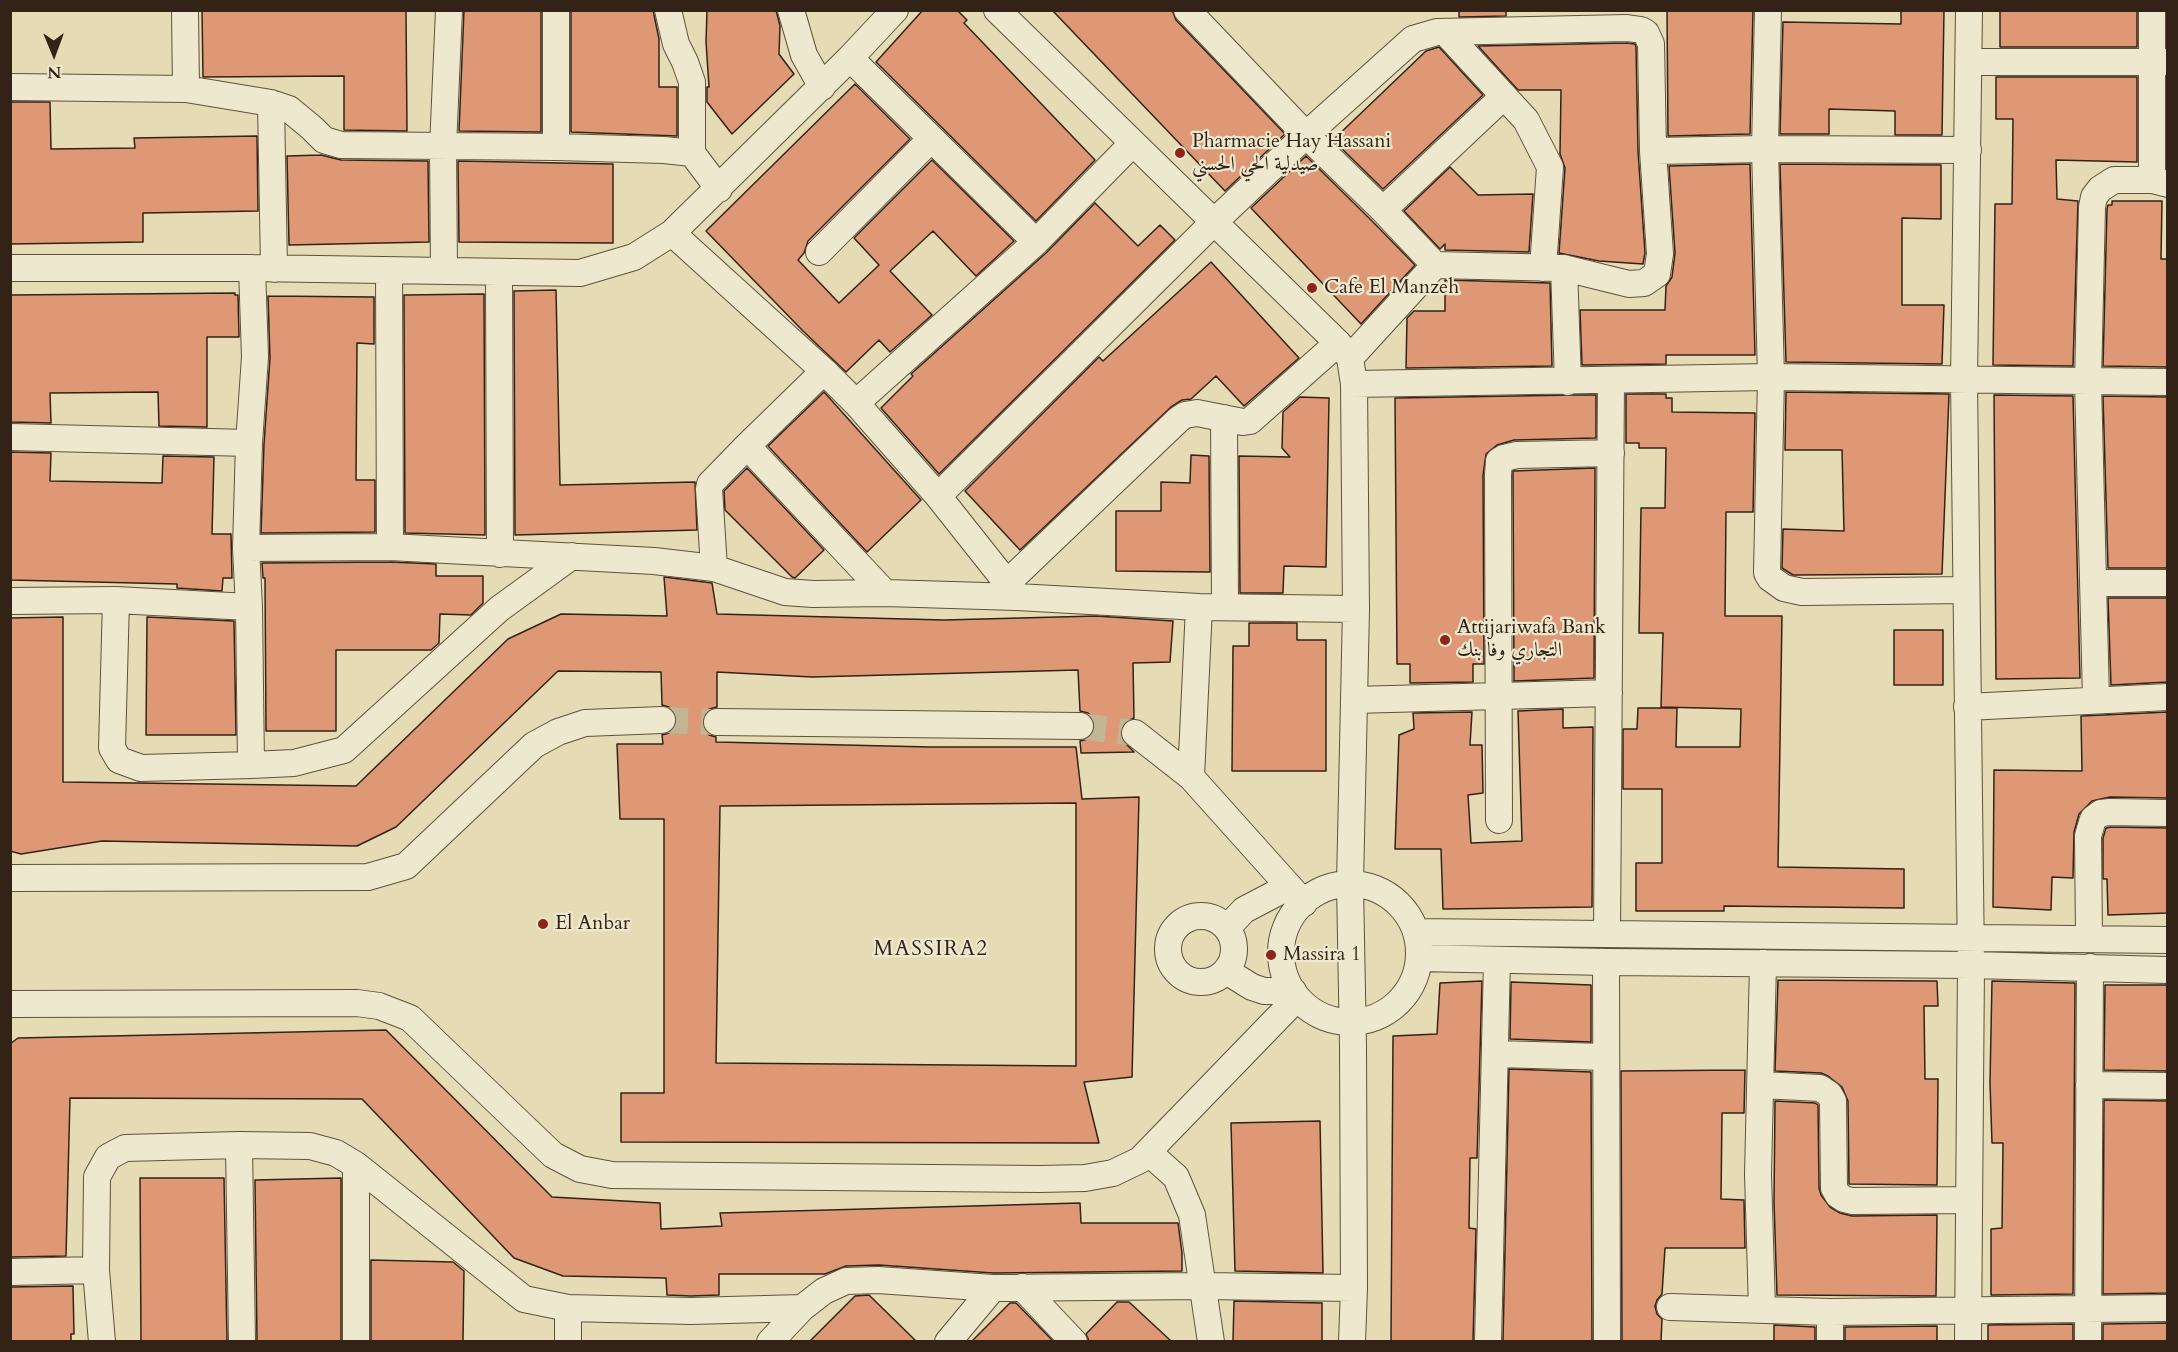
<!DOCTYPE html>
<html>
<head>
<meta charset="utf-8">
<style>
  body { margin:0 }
  #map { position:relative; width:2178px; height:1352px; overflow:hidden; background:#e5dbb4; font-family:Cardo,serif }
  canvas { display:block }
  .frame { position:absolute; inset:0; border:12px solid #322316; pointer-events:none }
  .north { position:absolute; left:24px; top:24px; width:60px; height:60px; -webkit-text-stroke:4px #eee8ce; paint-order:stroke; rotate:179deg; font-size:16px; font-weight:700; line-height:24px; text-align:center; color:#322316 }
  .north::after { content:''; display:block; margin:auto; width:21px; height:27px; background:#322316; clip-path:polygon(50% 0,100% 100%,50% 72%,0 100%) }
</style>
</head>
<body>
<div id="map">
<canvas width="2178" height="1352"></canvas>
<div class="frame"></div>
<div class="north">N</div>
</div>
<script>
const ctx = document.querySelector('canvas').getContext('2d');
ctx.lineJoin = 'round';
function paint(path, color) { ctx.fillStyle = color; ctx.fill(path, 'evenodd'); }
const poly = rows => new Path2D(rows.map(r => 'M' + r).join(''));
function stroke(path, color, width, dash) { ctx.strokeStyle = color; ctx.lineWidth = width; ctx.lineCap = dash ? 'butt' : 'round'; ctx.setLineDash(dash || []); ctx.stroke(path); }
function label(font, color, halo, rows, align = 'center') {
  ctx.font = font + ' Cardo,Amiri,serif'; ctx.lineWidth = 4.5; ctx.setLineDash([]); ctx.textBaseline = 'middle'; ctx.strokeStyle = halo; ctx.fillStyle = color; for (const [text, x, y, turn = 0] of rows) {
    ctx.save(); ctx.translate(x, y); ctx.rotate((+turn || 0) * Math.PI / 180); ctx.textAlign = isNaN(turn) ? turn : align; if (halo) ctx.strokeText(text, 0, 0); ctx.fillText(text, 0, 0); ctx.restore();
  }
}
const building = poly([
  [202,10,406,10,407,131,344,130,344,76,203,77,202,10],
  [464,10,541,10,541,132,459,131,464,10],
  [571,10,653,10,659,39,659,87,677,87,677,136,571,132,571,10],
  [707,10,776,10,780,26,779,54,794,74,732,134,707,102,707,87,709,87,706,42,707,10],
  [923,10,957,10,967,20,964,23,1095,160,1036,221,876,62,923,10],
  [1052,10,1172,10,1176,20,1285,134,1225,191,1052,10],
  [1459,10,1506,10,1506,16,1459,17,1459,10],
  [1667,10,1753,10,1750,134,1668,136,1667,10],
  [1901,10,1944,10,1942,135,1895,135,1895,111,1829,109,1829,134,1780,134,1783,22,1901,24,1901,10],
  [2000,10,2137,10,2137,47,2000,47,2000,10],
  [1626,43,1635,44,1636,47,1638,151,1645,253,1643,264,1599,261,1559,253,1565,168,1560,154,1561,90,1518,90,1478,46,1626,43],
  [1439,47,1483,95,1383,189,1333,140,1426,51,1439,47],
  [1996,77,2137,77,2137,162,2056,160,2057,199,2078,201,2073,366,1993,365,1995,204,2012,204,2013,119,1996,119,1996,77],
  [855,84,910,139,808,241,804,253,798,260,839,303,879,265,854,238,932,160,1014,241,976,276,933,231,890,271,932,315,890,352,879,340,846,372,803,331,706,231,855,84],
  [10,102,50,102,51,149,135,148,134,138,257,136,258,211,143,213,143,242,10,244,10,102],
  [321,155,341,160,428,161,429,242,289,245,287,156,321,155],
  [1306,156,1372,221,1415,265,1361,324,1251,208,1306,156],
  [458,161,613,164,613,243,459,242,458,161],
  [1750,164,1755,355,1666,355,1666,364,1582,365,1580,310,1665,310,1666,286,1672,277,1675,253,1669,166,1750,164],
  [1780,164,1941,165,1941,219,1902,218,1902,305,1944,305,1942,364,1786,362,1780,164],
  [1450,167,1478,195,1533,194,1529,252,1445,250,1445,244,1440,249,1404,211,1450,167],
  [2112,201,2162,201,2161,259,2168,259,2168,367,2103,366,2107,209,2108,205,2112,205,2112,201],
  [1095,203,1138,246,1160,225,1175,240,939,474,881,408,913,376,911,374,1046,253,1095,203],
  [1211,262,1299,358,1244,406,1216,376,1191,399,1182,400,1171,407,1020,550,965,491,1099,357,1103,361,1211,262],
  [1445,280,1550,283,1552,366,1406,368,1407,318,1414,311,1445,311,1445,280],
  [556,290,560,485,695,482,697,530,515,535,514,291,556,290],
  [235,293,235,295,238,295,239,337,207,337,207,427,159,426,158,392,50,393,51,423,10,422,10,295,235,293],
  [484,294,485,535,405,533,404,295,484,294],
  [268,296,374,297,374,344,357,343,356,480,375,480,375,532,261,533,264,444,270,358,268,296],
  [824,392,921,500,867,552,768,446,824,392],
  [1786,392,1949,394,1942,574,1793,575,1782,568,1783,529,1844,531,1842,450,1785,450,1786,392],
  [1626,394,1666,394,1666,398,1672,398,1672,412,1755,413,1753,512,1726,512,1725,616,1782,616,1778,867,1904,869,1904,908,1724,906,1724,911,1636,911,1636,863,1662,863,1662,789,1623,789,1623,729,1637,729,1638,708,1677,708,1676,747,1740,747,1741,709,1661,707,1663,633,1639,633,1641,508,1665,508,1666,448,1639,448,1639,443,1626,443,1626,394],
  [1574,395,1596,395,1596,438,1514,440,1497,445,1486,454,1483,475,1484,664,1473,664,1473,682,1410,683,1410,664,1397,664,1395,398,1574,395],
  [1994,395,2073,396,2080,678,1996,679,1994,395],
  [2103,396,2168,397,2168,568,2108,568,2103,396],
  [1300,397,1329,398,1326,567,1284,566,1283,593,1240,593,1239,456,1290,457,1282,448,1283,412,1300,397],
  [10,452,51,453,50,481,162,483,163,456,214,457,212,534,231,534,232,578,223,578,222,591,177,588,177,584,10,580,10,452],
  [1191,455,1209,456,1210,572,1116,571,1116,511,1161,511,1161,482,1190,483,1191,455],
  [747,468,824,550,795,578,792,577,725,510,724,491,747,468],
  [1595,468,1594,678,1514,681,1513,471,1595,468],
  [390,562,436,564,436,576,483,576,483,603,471,615,440,614,439,643,431,650,336,650,336,731,266,731,265,578,263,578,262,563,390,562],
  [664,577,712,583,717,614,944,620,1096,616,1173,621,1170,662,1133,663,1134,718,1124,723,1120,731,1121,739,1134,752,1081,753,1080,741,1088,739,1093,734,1095,726,1093,718,1088,713,1080,711,1078,670,812,677,717,672,717,707,709,709,704,715,702,721,704,730,709,735,716,737,716,742,930,747,1076,747,1082,799,1139,797,1132,1077,1084,1082,1099,1143,621,1142,621,1093,664,1093,664,819,620,819,617,744,663,744,662,735,669,733,675,727,677,720,675,713,669,707,662,705,661,672,558,671,396,827,357,846,102,841,21,854,10,851,10,618,63,617,63,782,356,786,508,639,561,614,667,616,664,577],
  [1076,803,1076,1066,716,1063,720,806,1076,803],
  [2108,598,2168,598,2168,682,2111,685,2108,598],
  [147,617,234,621,236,735,146,735,147,617],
  [1249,623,1297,623,1297,640,1326,640,1326,771,1232,771,1233,646,1249,646,1249,623],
  [1894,630,1943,630,1943,685,1894,685,1894,630],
  [1563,709,1563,728,1593,727,1592,907,1443,909,1441,849,1395,849,1399,735,1414,729,1413,713,1472,712,1470,745,1482,745,1483,793,1468,795,1471,843,1522,841,1518,711,1563,709],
  [2168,712,2168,798,2110,797,2092,801,2079,814,2074,832,2073,878,2052,877,2051,910,1993,907,1994,770,2082,771,2081,716,2168,712],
  [2111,827,2168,828,2168,913,2108,915,2107,879,2103,879,2103,838,2106,828,2111,827],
  [1778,980,1937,981,1938,1006,1924,1006,1925,1079,1938,1079,1937,1185,1849,1184,1848,1101,1842,1087,1828,1076,1821,1073,1775,1071,1778,980],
  [1482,981,1477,1158,1470,1158,1469,1228,1476,1229,1473,1341,1391,1341,1393,1036,1437,1034,1440,983,1482,981],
  [1992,981,2075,983,2073,1294,1991,1295,1991,1229,2002,1228,2003,1143,1992,1143,1990,1083,1992,981],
  [1511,982,1591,985,1591,1042,1510,1039,1511,982],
  [2105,985,2168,985,2168,1071,2104,1070,2105,985],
  [386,1030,552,1197,660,1203,661,1229,722,1226,720,1213,1080,1203,1081,1223,1178,1223,1182,1253,1182,1271,993,1273,879,1265,846,1266,825,1274,719,1274,719,1295,691,1296,667,1295,666,1278,563,1276,514,1258,362,1099,70,1098,66,1256,10,1257,10,1044,18,1038,386,1030],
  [1509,1069,1591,1072,1592,1341,1503,1341,1509,1069],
  [1745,1070,1744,1113,1722,1113,1721,1199,1744,1200,1745,1248,1665,1248,1662,1294,1657,1300,1655,1306,1657,1314,1662,1319,1661,1341,1622,1341,1621,1071,1745,1070],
  [2104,1100,2168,1101,2168,1293,2103,1294,2104,1100],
  [1775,1101,1815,1103,1818,1105,1819,1188,1821,1195,1830,1207,1840,1213,1852,1216,1937,1215,1936,1296,1777,1295,1774,1202,1775,1101],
  [1320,1121,1323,1273,1235,1271,1231,1123,1320,1121],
  [140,1178,224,1178,227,1341,141,1341,140,1178],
  [341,1178,341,1341,257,1341,255,1180,341,1178],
  [371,1260,453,1262,464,1271,463,1341,371,1341,371,1260],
  [73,1286,74,1334,71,1334,71,1341,10,1341,10,1287,73,1286],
  [869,1295,916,1341,810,1341,855,1296,869,1295],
  [1234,1301,1322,1303,1322,1341,1233,1341,1234,1301],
  [1117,1302,1129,1302,1171,1341,1089,1341,1086,1334,1117,1302],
  [1010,1303,1016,1303,1053,1341,972,1341,1010,1303],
  [2168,1323,2168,1341,2103,1341,2103,1324,2168,1323],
  [2073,1324,2073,1341,1988,1341,1988,1325,2073,1324],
  [1774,1325,1815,1327,1815,1341,1774,1341,1774,1325],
  [1937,1326,1937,1341,1845,1341,1845,1327,1937,1326]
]);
paint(building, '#de9876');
stroke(building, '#322316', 1.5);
stroke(poly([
  [662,720,717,722],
  [1080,726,1135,733]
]), '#c1b694', 26, [26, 13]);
const minor = poly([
  [185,10,186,89],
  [668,10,676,44,685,62,692,82,692,153],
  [791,10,804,55,822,87],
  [997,10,1338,343,1350,358,1354,384,1356,609,1350,884,1353,1046,1354,1288,1352,1342],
  [1187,10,1306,135,1383,210,1435,265,1350,358],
  [1768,10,1765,149,1771,377,1767,573,1770,578,1784,588,1802,592,1965,590],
  [1445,32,1526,120,1550,167,1543,268],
  [850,58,1036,242],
  [1969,62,2168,62],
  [10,87,186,89,271,103,289,109,312,128,324,140,341,145,556,147,664,150,692,153,719,189],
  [271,103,274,269],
  [556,147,556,10],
  [1653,151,1765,149,1968,150],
  [2152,180,2152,10],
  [1383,210,1504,96],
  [672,233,824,371,856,403,938,496,1007,583],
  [819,252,931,139],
  [10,268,252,268,580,273,634,257,672,233,850,58,895,10],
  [252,268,255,357,249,443,246,548,249,607,116,600,112,748,119,760,141,768,251,765,294,763,344,750,499,609,572,556],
  [1564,268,1568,382],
  [389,271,390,547],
  [444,271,443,147,449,10],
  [499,273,500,554],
  [824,371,747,446,885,593],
  [1354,384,1771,377,2168,382],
  [856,403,1036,242,1133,143],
  [1224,418,1225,607],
  [10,437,249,443],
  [938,496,1214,222,1306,135,1413,39,1437,32,1627,28,1641,30,1646,33,1651,44,1653,151,1660,254,1657,274,1644,283,1629,284,1564,268,1435,265],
  [246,548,390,547,654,561,714,568,785,592,813,594,885,593,1017,597,1199,607,1356,609],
  [714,568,709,489,710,484,747,446],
  [2095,583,2168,583],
  [1016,597,1007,583,1179,419,1185,415,1197,413,1243,422,1250,421,1338,343],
  [10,601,116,600],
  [249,607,251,765],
  [2096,699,2088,382,2092,207,2094,197,2100,189,2114,180,2152,180,2168,184],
  [1354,700,1609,693],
  [1967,707,2168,697],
  [717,722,1080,726],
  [1135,733,1191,777,1304,903],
  [1191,777,1199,607],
  [1499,820,1498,475,1499,461,1504,458,1517,455,1611,453],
  [10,878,368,877,406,866,534,745,558,732,585,723,662,720],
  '1281 953a69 69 0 1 1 138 0a69 69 0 1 1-138 0Z',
  '1168 949a33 33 0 1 1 66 0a33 33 0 1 1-66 0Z',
  [1227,928,1244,910,1288,887],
  [1416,932,2168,940],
  [1607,934,1611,381],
  [2089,938,2088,836,2093,819,2101,813,2110,812,2168,813],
  [1419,958,1606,962,1971,965,2168,970],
  [1606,962,1607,1342],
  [1229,969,1231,974,1252,987,1264,991,1293,991],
  [10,1004,357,1003,379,1006,410,1018,553,1155,580,1169,612,1175,1039,1179,1085,1178,1113,1173,1140,1160,1297,998],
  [1496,1054,1605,1057],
  [1761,1085,1820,1088,1829,1094,1833,1101,1834,1188,1838,1195,1844,1199,1852,1201,1968,1200],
  [2089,1085,2168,1086],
  [239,1145,242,1342],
  [1148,1152,1176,1177,1192,1215,1211,1342],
  [356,1165,356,1342],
  [10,1272,96,1270],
  [1022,1287,1074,1342],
  [1670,1307,1830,1312],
  [1762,1309,1758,1174,1763,963],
  [102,1342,96,1270,97,1177,108,1157,125,1148,239,1145,310,1146,336,1153,356,1165,524,1299,568,1308,691,1311,802,1308],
  [568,1342,568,1308],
  [770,1342,802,1308,824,1291,846,1281,878,1280,993,1288,1201,1286,1354,1288],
  [948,1342,993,1288],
  [1488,1342,1497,960],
  [1830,1342,1830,1312,2168,1308],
  [1968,1342,1971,965,1964,381,1969,10],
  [2088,1342,2090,967]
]);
stroke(minor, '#5f513e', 28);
stroke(minor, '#eee8ce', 26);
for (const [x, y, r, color] of [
  [1180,153,6,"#8f2418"],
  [1312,288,6,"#8f2418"],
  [1445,640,6,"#8f2418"],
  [543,924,6,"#8f2418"],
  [1271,955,6,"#8f2418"]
]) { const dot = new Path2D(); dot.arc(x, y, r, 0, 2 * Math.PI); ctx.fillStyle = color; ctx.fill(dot); stroke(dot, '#eee8ce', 2); }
label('20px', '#322316', '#eee8ce', [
  ["Pharmacie Hay Hassani",1192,142],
  ["صيدلية الحي الحسني",1192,165],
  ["Cafe El Manzeh",1324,288],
  ["Attijariwafa Bank",1457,628],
  ["التجاري وفا بنك",1457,651],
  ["El Anbar",555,924],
  ["Massira 1",1283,955]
], 'left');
ctx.letterSpacing = '1.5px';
label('21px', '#322316', '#eee8ce', [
  ["MASSIRA2",931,950]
]);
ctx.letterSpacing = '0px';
</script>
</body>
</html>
